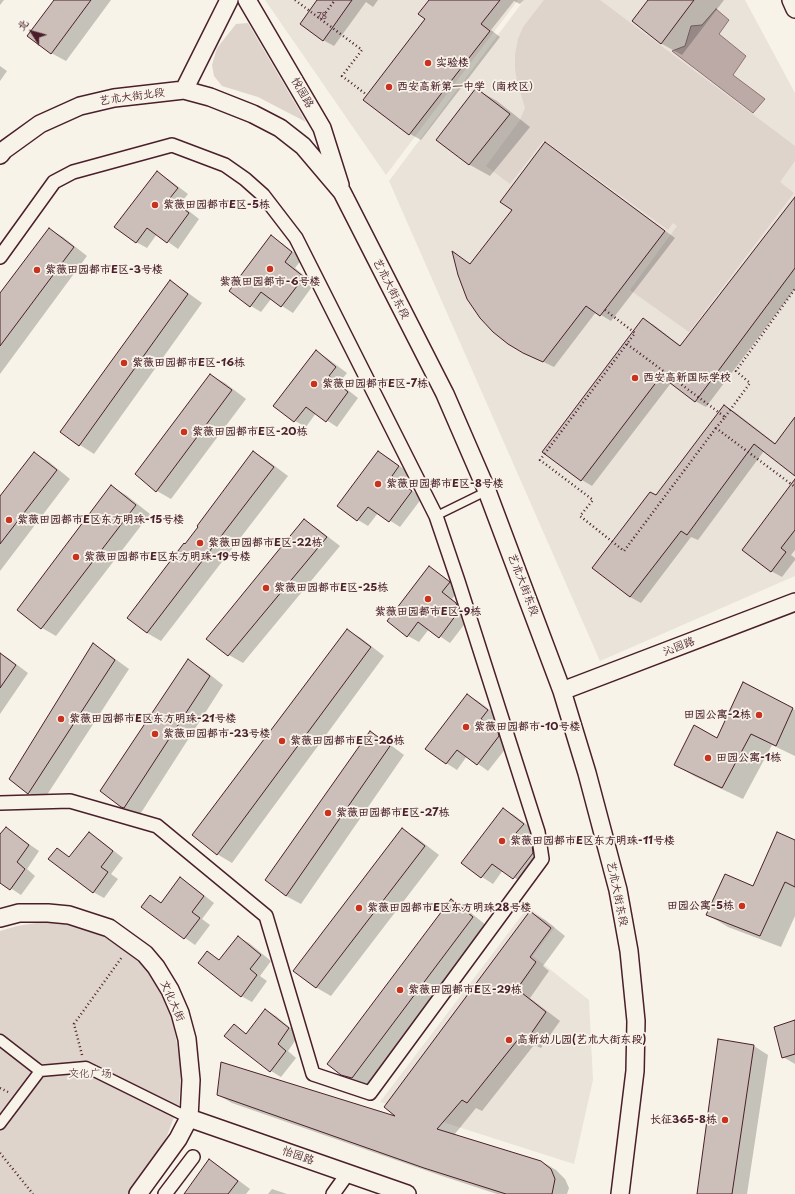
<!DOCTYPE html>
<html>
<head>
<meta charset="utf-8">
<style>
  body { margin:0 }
  #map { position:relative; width:795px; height:1194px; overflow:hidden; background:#f7f3e8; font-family:"Playpen Sans","LXGW WenKai TC",sans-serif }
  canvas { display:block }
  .north { position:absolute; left:12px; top:12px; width:40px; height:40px; -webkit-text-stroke:3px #f7f3e8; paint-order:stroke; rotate:307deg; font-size:11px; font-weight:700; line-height:16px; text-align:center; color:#4a1f2b }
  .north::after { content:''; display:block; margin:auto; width:14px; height:18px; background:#4a1f2b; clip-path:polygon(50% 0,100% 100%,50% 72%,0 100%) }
</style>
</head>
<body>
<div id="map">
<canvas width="795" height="1194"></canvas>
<div class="north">北</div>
</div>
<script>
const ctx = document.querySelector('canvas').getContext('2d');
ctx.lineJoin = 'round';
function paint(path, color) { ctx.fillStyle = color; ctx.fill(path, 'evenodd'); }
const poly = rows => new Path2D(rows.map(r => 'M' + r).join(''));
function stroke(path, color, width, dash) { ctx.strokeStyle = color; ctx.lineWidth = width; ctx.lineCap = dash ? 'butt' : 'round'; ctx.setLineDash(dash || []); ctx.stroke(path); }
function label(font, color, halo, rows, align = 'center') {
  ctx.font = font + ' "Playpen Sans","LXGW WenKai TC",sans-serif'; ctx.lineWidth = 3.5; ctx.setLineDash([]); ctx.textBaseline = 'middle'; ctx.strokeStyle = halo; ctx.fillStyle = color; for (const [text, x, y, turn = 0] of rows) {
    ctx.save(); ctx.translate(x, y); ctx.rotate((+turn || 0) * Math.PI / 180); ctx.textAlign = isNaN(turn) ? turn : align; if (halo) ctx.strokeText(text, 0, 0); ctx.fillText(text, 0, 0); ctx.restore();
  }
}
paint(poly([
  [265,0,518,0,386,175],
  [524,0,745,0,795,93,795,576,600,661,389,181],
  [528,907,555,927,533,956,589,1000,593,1080,574,1164,380,1102]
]), '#eae3da');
paint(poly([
  [544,0,600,0,795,146,795,161,780,182,794,193,689,332,630,290,677,226,673,223,668,230,544,140,510,184,486,166,520,120,525,108,517,81,515,69,515,55,518,39,523,27],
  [248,23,306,122,258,97,222,86,214,76,212,65,217,48,236,24],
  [43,922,73,924,98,933,121,948,142,963,162,990,171,1014,176,1038,181,1071,179,1104,167,1136,152,1163,128,1194,0,1194,0,931,17,926]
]), '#ded4cc');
const water = poly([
  [716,9,729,20,719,34,746,56,733,75,765,99,753,113,672,51,685,46,691,26,702,25,716,9]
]);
paint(water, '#bcaaa7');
stroke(water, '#8e7275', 1);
paint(poly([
  [0,0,4,0,0,5],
  [56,0,111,0,66,61,51,53],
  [319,0,378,0,373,7,366,2,334,46,323,40],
  [431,0,524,0,520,4,514,1,491,30,500,37,421,140,410,134],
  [649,0,724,0,682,55,662,44,634,21],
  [0,66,7,71,0,81],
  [476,89,497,101,530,127,490,176,470,165,437,140],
  [545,144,556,150,675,238,611,321,596,312,554,367,523,352,453,253,471,264,513,210],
  [157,172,168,179,188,194,180,204,199,219,178,249,157,234,147,248,136,242],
  [795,205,795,289,706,407,695,401,671,383,592,486,582,480,544,451,643,319,654,325,681,346],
  [49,229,63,237,87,256,0,374,0,295],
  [271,237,282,243,302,259,295,268,314,284,293,313,271,299,261,312,251,306],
  [170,281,184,290,202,303,94,454,80,445,61,431],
  [316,351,327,358,347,373,339,383,358,398,337,427,316,413,306,427,295,421],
  [210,375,225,383,246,399,171,499,157,491,137,474],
  [724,406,735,412,776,444,795,419,795,474,764,451,698,540,691,537,641,603,630,597,657,496],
  [254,452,268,461,288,476,161,641,147,633,185,545],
  [379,452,389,458,409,473,402,483,422,498,400,527,378,513,368,526,358,520],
  [34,453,48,461,70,479,0,571,0,498],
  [795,480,795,550,791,555,795,558,795,560,782,577,771,571],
  [112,487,126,495,150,514,56,636,42,628,18,610],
  [304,520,318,529,340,546,243,663,229,655,208,639],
  [429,568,440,574,460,589,452,599,467,610,470,617,450,643,429,629,419,642,408,636,388,621],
  [347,630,361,638,384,656,232,863,217,854],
  [93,645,107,653,129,669,43,801,29,793,11,778],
  [0,653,8,658,28,673,0,714],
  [189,661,203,669,223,685,139,816,137,815,122,807],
  [744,684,795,710,795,756,772,745,743,799,696,777,675,765,718,739],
  [467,695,478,701,498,716,491,726,508,739,510,743,488,771,467,756,457,770,446,763],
  [370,732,384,740,404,755,301,904,286,896,266,880],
  [503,809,514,815,534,830,526,840,542,852,524,884,503,870,493,884,482,877,462,863],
  [6,828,39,851,27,869,35,876,21,895,0,881,0,836],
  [402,830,417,838,439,855,331,996,317,988,294,971],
  [89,833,100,840,123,858,111,874,118,879,104,898,93,892,57,850,70,858],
  [795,841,795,916,781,947,728,927,708,915,754,887],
  [180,879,191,885,214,903,202,919,210,925,195,945,185,938,142,906,150,896,162,903],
  [451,900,465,908,487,926,366,1086,357,1083,342,1074],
  [531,912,545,920,565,936,543,966,549,971,530,998,560,1021,541,1048,534,1045,482,1111,476,1108,454,1135,541,1161,556,1170,565,1179,569,1188,567,1194,497,1194,439,1175,232,1103,218,1095,400,1118],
  [238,937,249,943,271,961,260,976,267,981,252,1002,241,996,207,952,220,960],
  [266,1010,276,1016,299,1035,288,1051,296,1058,281,1077,271,1071,226,1036,234,1026,247,1034],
  [795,1021,795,1064,783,1057],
  [754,1046,768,1055,747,1194,698,1194],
  [209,1160,222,1168,250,1189,246,1194,185,1194],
  [272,1189,287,1194,268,1194]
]), '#0003');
const building = poly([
  [54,0,91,0,51,54,27,36,54,0],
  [317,0,352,0,323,41,300,24,317,0],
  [429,0,500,0,481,24,490,31,409,135,363,100,425,19,418,14,429,0],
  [648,0,694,0,661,44,632,21,648,0],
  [476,88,510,114,469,165,436,140,476,88],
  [545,142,665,231,600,316,586,306,543,362,523,353,508,344,493,332,480,318,467,299,458,275,452,251,470,264,512,210,500,202,545,142],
  [157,171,178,188,170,198,189,213,167,243,147,228,136,243,114,227,157,171],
  [795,197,795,268,695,402,661,376,581,481,542,452,643,318,680,346,795,197],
  [49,228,74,247,0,346,0,293,49,228],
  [271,235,292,252,285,262,304,277,281,307,261,292,250,307,229,291,271,235],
  [170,280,188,294,79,446,60,432,170,280],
  [316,350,336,367,329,376,348,392,326,422,306,407,294,422,273,406,316,350],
  [210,374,232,390,156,492,135,474,210,374],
  [724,405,775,444,795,417,795,476,754,444,687,535,681,531,630,597,592,568,650,492,656,495,724,405],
  [253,451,274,467,147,633,127,618,184,543,185,544,198,527,197,526,253,451],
  [378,451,399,466,392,476,412,491,389,522,368,507,357,521,337,506,378,451],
  [34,452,57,470,0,544,0,496,34,452],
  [795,479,795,530,781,548,786,552,771,572,742,550,795,479],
  [111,485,136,505,41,629,17,610,111,485],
  [304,519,327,537,228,656,206,639,304,519],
  [429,566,450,582,442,592,456,603,459,611,439,638,418,622,407,637,387,621,429,566],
  [347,629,371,647,217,855,192,835,347,629],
  [93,643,115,660,28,794,9,779,93,643],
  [0,653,16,665,0,688,0,653],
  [188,659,210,676,124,808,121,807,100,791,188,659],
  [743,682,793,708,776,746,751,734,722,788,674,765,694,725,717,738,743,682],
  [467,694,488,710,481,719,498,732,499,736,477,765,457,750,446,764,425,749,467,694],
  [370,731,390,746,286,896,265,880,370,731],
  [503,808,524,824,516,833,532,845,533,853,513,879,492,864,481,878,461,863,503,808],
  [6,827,29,845,17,862,25,869,10,890,0,883,0,834,6,827],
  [402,828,425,846,316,988,293,971,402,828],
  [89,832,113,851,101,867,108,872,93,893,48,859,57,848,69,857,89,832],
  [777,832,795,840,795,887,785,882,760,936,706,915,725,874,753,886,777,832],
  [180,877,204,896,192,912,200,918,184,939,141,907,150,895,161,903,180,877],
  [451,899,473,917,352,1078,341,1075,327,1064,451,899],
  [530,911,551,928,530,957,536,962,517,989,546,1012,526,1041,520,1037,467,1103,462,1100,437,1129,541,1161,551,1169,555,1179,552,1194,506,1194,424,1168,217,1095,221,1062,395,1116,384,1107,530,911],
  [238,936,261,955,250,969,257,975,241,997,198,963,207,951,219,960,238,936],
  [265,1009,289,1028,278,1044,286,1051,270,1072,224,1036,234,1024,246,1034,265,1009],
  [795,1020,795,1054,782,1058,774,1027,795,1020],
  [718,1039,754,1045,732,1194,697,1194,718,1039],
  [209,1159,238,1181,228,1194,184,1194,209,1159]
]);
paint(building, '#ccbfb9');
stroke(building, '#4a1f2b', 1);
const service = poly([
  [436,516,487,491]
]);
const pedestrian = poly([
  [0,1040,40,1071,86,1067,189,1118],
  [0,1124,40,1071]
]);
const minor = poly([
  [0,257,54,182,73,172,172,145,225,165,245,179,263,195,296,238,436,516,458,581,538,832,542,859,370,1093,313,1074,266,916,157,826,70,801,0,803],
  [165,1194,193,1157],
  [333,1194,348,1173]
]);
const tertiary = poly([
  [247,0,322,128,340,185],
  [791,0,795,9],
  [184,90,229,0],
  [0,155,4,150,40,124,80,106,114,98,184,90,210,97,253,114,280,128,303,146,342,192,445,394,487,491,562,691,587,773,618,890,629,951,636,1021,635,1071,620,1194],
  [562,691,795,602],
  [0,918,19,913,48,913,69,915,109,928,145,954,156,967,170,990,180,1013,187,1039,191,1080,189,1118,178,1139,138,1194],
  [189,1118,407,1194]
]);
stroke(service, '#4a1f2b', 10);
stroke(pedestrian, '#4a1f2b', 13);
stroke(minor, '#4a1f2b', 16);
stroke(tertiary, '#4a1f2b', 20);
stroke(poly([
  [295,0,362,50,342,76,367,95],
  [321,19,335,0],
  [605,310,635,333,540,460,593,500,580,516,624,551,716,428],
  [627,344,725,417,716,428,795,487],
  [725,417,750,383,736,371,795,289],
  [82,1055,74,1024,122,957],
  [0,1088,8,1092],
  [0,1153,33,1194]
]), '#4a1f2b', 2.5, [1, 3]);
stroke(service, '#f7f3e8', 7);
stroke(pedestrian, '#f7f3e8', 10);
stroke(minor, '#f7f3e8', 13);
stroke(tertiary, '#f7f3e8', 17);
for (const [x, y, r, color] of [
  [428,63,4,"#c8321e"],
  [389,87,4,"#c8321e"],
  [155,205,4,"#c8321e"],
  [270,269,4,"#c8321e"],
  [37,270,4,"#c8321e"],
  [124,363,4,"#c8321e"],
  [635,378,4,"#c8321e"],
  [314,384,4,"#c8321e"],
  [184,432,4,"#c8321e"],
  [378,484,4,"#c8321e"],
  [9,520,4,"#c8321e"],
  [200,543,4,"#c8321e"],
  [76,557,4,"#c8321e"],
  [266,588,4,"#c8321e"],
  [428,599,4,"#c8321e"],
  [759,715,4,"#c8321e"],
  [61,719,4,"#c8321e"],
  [466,727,4,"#c8321e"],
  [155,734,4,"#c8321e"],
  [282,741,4,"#c8321e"],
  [708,758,4,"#c8321e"],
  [328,813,4,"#c8321e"],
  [502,841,4,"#c8321e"],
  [742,906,4,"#c8321e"],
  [359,908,4,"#c8321e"],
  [400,990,4,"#c8321e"],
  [509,1040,4,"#c8321e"],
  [725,1120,4,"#c8321e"]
]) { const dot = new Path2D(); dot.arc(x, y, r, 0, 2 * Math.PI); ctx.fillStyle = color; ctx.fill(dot); stroke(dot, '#f7f3e8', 1.5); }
label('9px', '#6a474e', null, [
  ["78",322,17]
]);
label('bold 11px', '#4a1f2b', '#f7f3e8', [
  ["实验楼",436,63],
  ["西安高新第一中学（南校区）",397,87],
  ["紫薇田园都市E区-5栋",163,205],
  ["紫薇田园都市E区-3号楼",45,270],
  ["紫薇田园都市-6号楼",270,282,"center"],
  ["紫薇田园都市E区-16栋",132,363],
  ["西安高新国际学校",643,378],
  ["紫薇田园都市E区-7栋",322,384],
  ["紫薇田园都市E区-20栋",192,432],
  ["紫薇田园都市E区-8号楼",386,484],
  ["紫薇田园都市E区东方明珠-15号楼",17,520],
  ["紫薇田园都市E区-22栋",208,543],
  ["紫薇田园都市E区东方明珠-19号楼",84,557],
  ["紫薇田园都市E区-25栋",274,588],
  ["紫薇田园都市E区-9栋",428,612,"center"],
  ["田园公寓-2栋",751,715,"right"],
  ["紫薇田园都市E区东方明珠-21号楼",69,719],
  ["紫薇田园都市-10号楼",474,727],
  ["紫薇田园都市-23号楼",163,734],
  ["紫薇田园都市E区-26栋",290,741],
  ["田园公寓-1栋",716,758],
  ["紫薇田园都市E区-27栋",336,813],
  ["紫薇田园都市E区东方明珠-11号楼",510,841],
  ["田园公寓-5栋",734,906,"right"],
  ["紫薇田园都市E区东方明珠28号楼",367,908],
  ["紫薇田园都市E区-29栋",408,990],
  ["高新幼儿园(艺术大街东段)",517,1040],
  ["长征365-8栋",717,1120,"right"]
], 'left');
label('11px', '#4a1f2b', '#f7f3e8', [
  ["悦园路",302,93,60],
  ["艺术大街北段",132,97,-8],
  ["艺术大街东段",391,289,63],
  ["艺术大街东段",523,585,69],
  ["沁园路",679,647,-21],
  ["艺术大街东段",617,894,78],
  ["文化大街",172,1001,66],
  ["怡园路",298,1156,19]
]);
label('11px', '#6f4c53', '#f7f3e8', [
  ["文化广场",90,1074]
]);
</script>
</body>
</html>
